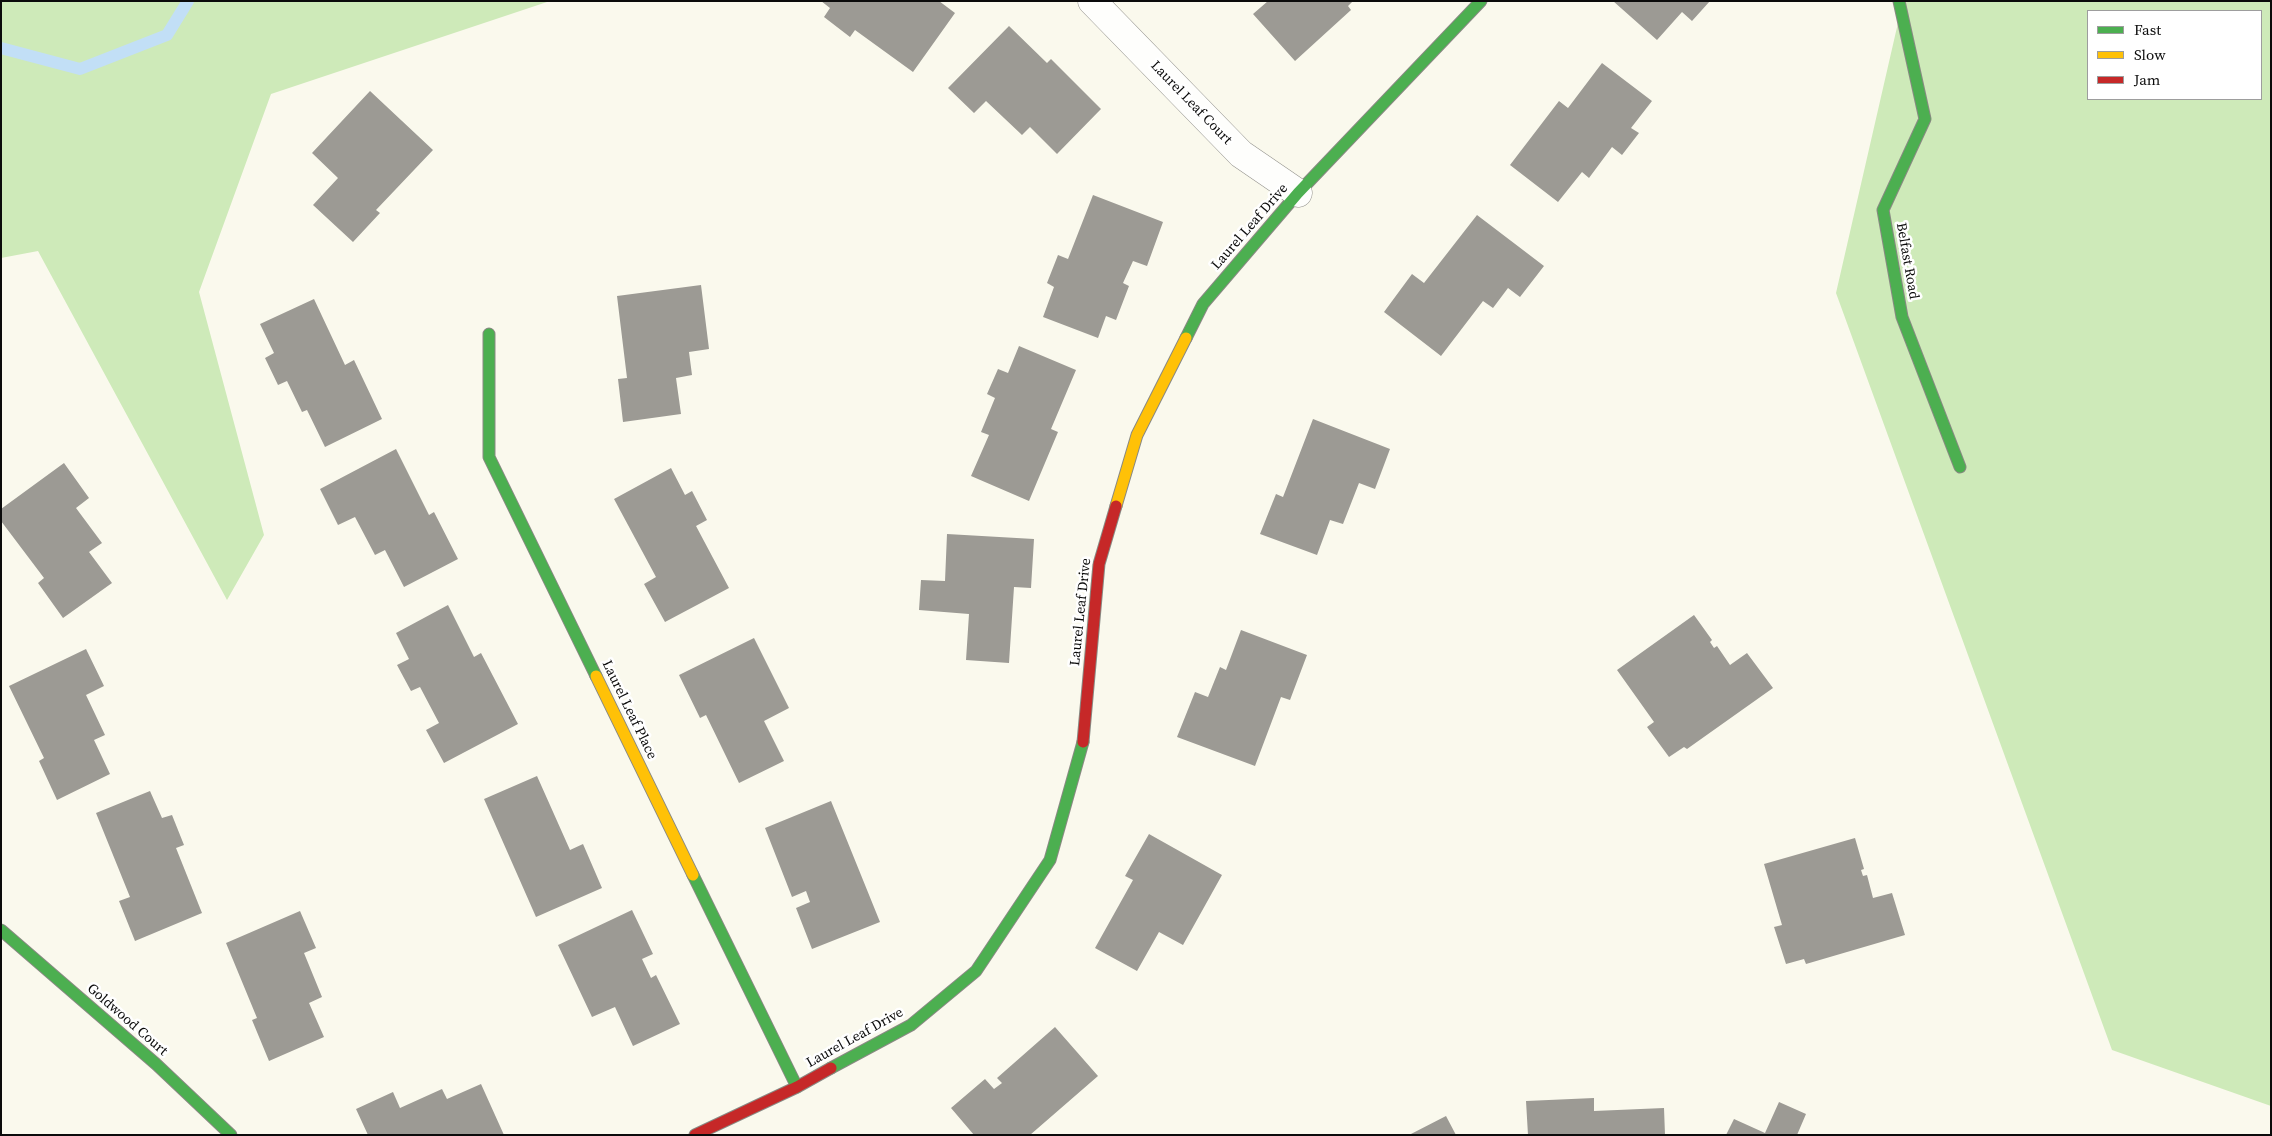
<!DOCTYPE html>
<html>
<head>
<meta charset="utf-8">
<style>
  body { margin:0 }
  #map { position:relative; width:2272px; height:1136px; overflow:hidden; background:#faf9ed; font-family:"Source Serif 4",serif }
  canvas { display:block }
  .frame { position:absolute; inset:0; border:2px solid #0b0b0b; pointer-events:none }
  .legend { position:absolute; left:2087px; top:10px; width:175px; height:90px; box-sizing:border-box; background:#fff; border:1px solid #9d9d9d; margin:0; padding:6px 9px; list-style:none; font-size:15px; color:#0b0b0b }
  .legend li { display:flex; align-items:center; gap:10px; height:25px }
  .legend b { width:25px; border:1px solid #9d9d9d }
</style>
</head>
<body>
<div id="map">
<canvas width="2272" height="1136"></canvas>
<div class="frame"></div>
<ul class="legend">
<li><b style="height:6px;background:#4caf50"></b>Fast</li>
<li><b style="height:6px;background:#ffc107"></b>Slow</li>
<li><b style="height:6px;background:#c62828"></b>Jam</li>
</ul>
</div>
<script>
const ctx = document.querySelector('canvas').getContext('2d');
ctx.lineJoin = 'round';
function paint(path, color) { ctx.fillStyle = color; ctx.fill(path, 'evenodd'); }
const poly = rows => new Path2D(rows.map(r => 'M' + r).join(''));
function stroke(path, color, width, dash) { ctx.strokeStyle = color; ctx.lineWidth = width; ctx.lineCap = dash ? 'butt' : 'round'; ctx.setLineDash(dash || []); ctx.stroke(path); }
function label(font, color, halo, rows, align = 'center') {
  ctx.font = font + ' "Source Serif 4",serif'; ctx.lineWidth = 5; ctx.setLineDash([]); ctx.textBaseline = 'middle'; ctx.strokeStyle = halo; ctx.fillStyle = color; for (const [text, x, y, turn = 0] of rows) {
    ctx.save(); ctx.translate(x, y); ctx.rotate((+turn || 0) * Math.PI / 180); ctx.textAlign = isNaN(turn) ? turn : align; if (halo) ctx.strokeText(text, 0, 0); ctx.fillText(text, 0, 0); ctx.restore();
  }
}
paint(poly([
  [1,1,550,1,271,94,199,292,264,535,227,600,38,251,1,258],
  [1903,1,2271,1,2271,1106,2112,1050,1836,293],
  [2088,11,2261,11,2261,99,2088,99]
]), '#ceeab9');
stroke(poly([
  [1,48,80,69,167,35,188,1]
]), '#c2dff6', 12);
paint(poly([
  [821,1,939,1,955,13,913,72,855,30,850,37,824,17,830,8],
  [1268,1,1353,1,1348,6,1351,10,1295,61,1253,14],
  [1613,1,1710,1,1692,21,1682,12,1657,40],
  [1009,26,1047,63,1051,59,1101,109,1057,154,1030,127,1022,135,986,101,974,113,948,88],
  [1602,63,1652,101,1631,128,1639,133,1622,155,1612,147,1589,178,1582,172,1558,202,1510,165,1559,101,1568,108],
  [370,91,433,150,376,210,380,213,353,242,313,205,338,178,312,153],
  [1093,195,1163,222,1147,266,1133,261,1123,283,1129,286,1116,320,1106,316,1098,338,1043,317,1054,287,1047,283,1058,255,1068,259],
  [1477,215,1544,266,1520,297,1508,288,1493,308,1483,301,1441,356,1384,312,1412,274,1424,283],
  [701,285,709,349,689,352,692,375,676,378,681,414,623,422,618,379,627,378,617,296],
  [314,299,345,365,354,360,382,419,325,447,307,410,302,412,287,381,278,385,265,358,274,353,260,324],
  [1019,346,1076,370,1051,429,1058,432,1029,501,971,476,989,435,981,432,995,398,987,394,998,369,1008,373],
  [1313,419,1390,449,1375,489,1359,483,1343,524,1330,520,1317,555,1260,534,1276,494,1283,497],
  [396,449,429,515,434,512,458,559,404,587,385,550,375,555,355,517,338,525,320,489],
  [64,463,89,498,76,508,102,543,89,552,112,583,63,618,38,583,44,578,1,521,1,509],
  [671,468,685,495,692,491,707,520,696,526,729,588,665,622,644,584,656,577,614,499],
  [947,534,1034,539,1031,588,1014,587,1009,663,966,660,969,614,919,610,921,580,945,581],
  [448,605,474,657,481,653,518,724,444,763,426,730,439,723,420,687,411,691,397,665,409,659,396,633],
  [1694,615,1712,640,1710,642,1714,648,1717,646,1730,665,1747,653,1773,688,1687,749,1684,747,1669,757,1647,727,1654,722,1617,670],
  [1241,630,1307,655,1290,700,1281,697,1255,766,1177,737,1195,692,1208,697,1220,667,1226,670],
  [754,638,789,708,764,721,784,761,739,783,706,715,700,718,679,675],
  [86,649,104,686,86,695,105,735,94,740,110,774,57,800,39,761,44,758,9,686],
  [537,776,570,850,583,844,602,888,536,917,484,799],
  [150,791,162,818,172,815,184,845,176,848,202,913,135,941,119,901,130,897,96,813],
  [831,801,880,922,812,949,796,908,810,902,806,891,792,897,765,828],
  [1149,834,1222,875,1183,945,1159,932,1137,971,1095,948,1133,880,1125,876],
  [1855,838,1864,869,1861,870,1863,876,1867,875,1873,898,1892,893,1905,935,1806,964,1804,959,1786,964,1774,927,1782,925,1764,864],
  [632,910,653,954,642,959,651,978,656,975,680,1024,633,1046,615,1007,592,1017,558,945],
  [300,911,316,948,304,953,322,997,309,1003,324,1037,269,1061,252,1020,257,1018,226,943],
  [1055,1027,1098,1076,1030,1135,974,1135,951,1108,985,1079,994,1089,1002,1083,997,1078],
  [481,1084,504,1135,368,1135,356,1109,393,1092,400,1108,442,1089,447,1099],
  [1594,1098,1594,1111,1664,1108,1665,1135,1528,1135,1526,1101],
  [1779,1102,1806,1114,1797,1135,1726,1135,1734,1119,1765,1133],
  [1446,1116,1456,1135,1409,1135]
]), '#9c9a94');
const street = poly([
  [1092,1,1241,154,1298,193]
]);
const fast = poly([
  [1899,1,1925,119,1883,210,1902,317,1960,467],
  [489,334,489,457,596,676],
  [1186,338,1203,304,1298,193,1481,1],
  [693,875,797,1087],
  [1,930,156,1064,231,1135],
  [831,1068,911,1025,976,971,1050,860,1083,742]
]);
const slow = poly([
  [1116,506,1137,435,1186,338],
  [596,676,693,875]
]);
const jam = poly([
  [1083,742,1099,564,1116,506],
  [695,1135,797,1087,831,1068]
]);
stroke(street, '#93928d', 29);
stroke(fast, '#898983', 13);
stroke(slow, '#898983', 13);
stroke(jam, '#898983', 13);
stroke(street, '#fefefc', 28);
stroke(fast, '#4caf50', 11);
stroke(slow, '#ffc107', 11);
stroke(jam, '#c62828', 11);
label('14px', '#0b0b0b', '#fff', [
  ["Laurel Leaf Court",1191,103,46],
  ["Laurel Leaf Drive",1250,227,-49],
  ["Belfast Road",1907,261,80],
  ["Laurel Leaf Drive",1081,612,-84],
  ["Laurel Leaf Place",629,710,64],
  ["Goldwood Court",127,1020,41],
  ["Laurel Leaf Drive",855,1038,-29]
]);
</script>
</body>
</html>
